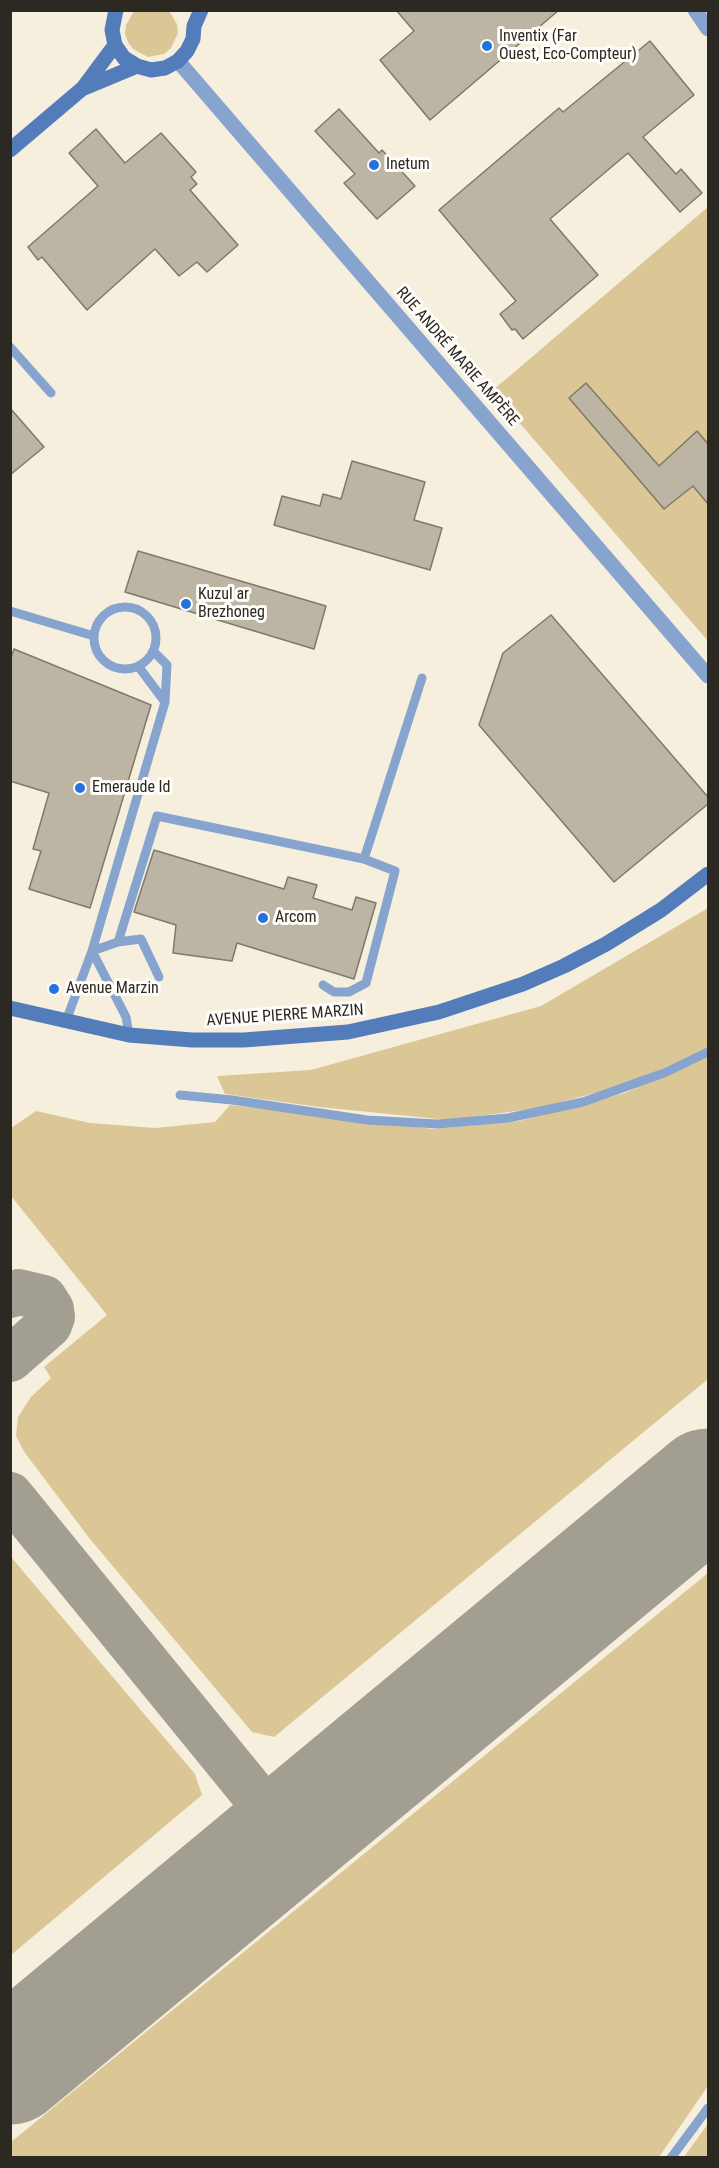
<!DOCTYPE html>
<html>
<head>
<meta charset="utf-8">
<style>
  body { margin:0 }
  #map { position:relative; width:719px; height:2168px; overflow:hidden; background:#f6efde; font-family:"Roboto Condensed",sans-serif }
  canvas { display:block }
  .frame { position:absolute; inset:0; border:12px solid #2c2923; pointer-events:none }
</style>
</head>
<body>
<div id="map">
<canvas width="719" height="2168"></canvas>
<div class="frame"></div>
</div>
<script>
const ctx = document.querySelector('canvas').getContext('2d');
ctx.lineJoin = 'round';
function paint(path, color) { ctx.fillStyle = color; ctx.fill(path, 'evenodd'); }
const poly = rows => new Path2D(rows.map(r => 'M' + r).join(''));
function stroke(path, color, width, dash) { ctx.strokeStyle = color; ctx.lineWidth = width; ctx.lineCap = dash ? 'butt' : 'round'; ctx.setLineDash(dash || []); ctx.stroke(path); }
function label(font, color, halo, rows, align = 'center') {
  ctx.font = font + ' "Roboto Condensed",sans-serif'; ctx.lineWidth = 6; ctx.setLineDash([]); ctx.textBaseline = 'middle'; ctx.strokeStyle = halo; ctx.fillStyle = color; for (const [text, x, y, turn = 0] of rows) {
    ctx.save(); ctx.translate(x, y); ctx.rotate((+turn || 0) * Math.PI / 180); ctx.textAlign = isNaN(turn) ? turn : align; if (halo) ctx.strokeText(text, 0, 0); ctx.fillText(text, 0, 0); ctx.restore();
  }
}
paint(poly([
  [134,11,169,11,177,24,178,33,171,48,164,54,148,57,133,49,128,42,125,34,126,25],
  [708,207,708,641,492,391],
  [708,908,708,1048,628,1084,539,1108,449,1120,319,1107,225,1094,217,1076,311,1070,541,1006],
  [708,1055,708,1379,274,1737,252,1732,90,1539,25,1453,16,1436,18,1417,31,1397,51,1378,44,1367,107,1315,11,1196,11,1128,36,1111,90,1123,155,1128,215,1122,230,1105,433,1129,519,1121,625,1093],
  [11,1557,195,1774,202,1795,11,1955],
  [708,1573,708,2086,659,2157,11,2157,11,2142],
  [708,2123,708,2157,684,2157,705,2128]
]), '#dbc795');
stroke(poly([
  [10,1295,19,1292,44,1298,51,1309,52,1317,49,1325,10,1359],
  [10,1495,257,1798,265,1816,266,1834,262,1852,247,1871],
  [257,1798,269,1806,295,1812,306,1811,328,1802]
]), '#a39e92', 46);
stroke(poly([
  [10,2066,708,1487]
]), '#a39e92', 117);
const building = poly([
  [396,10,559,10,430,120,380,60,414,31,396,10],
  [650,41,694,95,643,137,676,174,681,169,702,193,680,212,628,153,550,219,598,275,523,339,515,329,512,330,500,314,516,301,439,210,559,108,563,112,650,41],
  [339,109,379,153,382,150,415,186,377,219,344,183,355,174,315,131,339,109],
  [96,129,125,163,161,133,196,172,191,177,197,184,190,190,238,245,207,272,197,262,179,276,155,249,87,310,42,257,38,260,28,247,98,186,69,153,96,129],
  [586,383,659,466,697,431,708,444,708,504,693,486,664,509,569,398,586,383],
  [10,408,44,447,10,475,10,408],
  [352,461,425,482,414,520,442,528,430,570,274,525,282,496,320,506,323,494,341,499,352,461],
  [138,551,326,606,314,649,125,592,138,551],
  [551,615,708,797,708,804,614,882,479,725,503,653,551,615],
  [14,649,151,705,90,908,29,889,41,851,33,849,49,793,10,781,10,660,14,649],
  [154,850,284,889,288,877,317,885,313,898,352,910,356,897,376,903,354,979,237,943,232,961,173,953,176,925,134,912,154,850]
]);
paint(building, '#bcb5a4');
stroke(building, '#7f7969', 1.5);
stroke(poly([
  [10,347,51,393],
  '94 638a31 31 0 1 1 62 0a31 31 0 1 1-62 0Z',
  [10,611,94,636],
  [138,666,165,702],
  [118,942,157,816,364,859],
  [92,951,118,942,141,939,159,977],
  [92,951,126,1017,129,1035],
  [323,985,334,992,349,992,366,983,395,871,364,859,422,678],
  [66,1021,92,951,165,702,167,665,153,651],
  [180,1095,232,1100,367,1120,438,1124,508,1118,583,1102,664,1073,708,1052],
  [671,2158,708,2108]
]), '#87a4ce', 9);
stroke(poly([
  [695,10,708,29],
  [178,61,708,676]
]), '#87a4ce', 15);
stroke(poly([
  [116,10,112,30,115,45,124,58,137,66,151,70,165,68,178,61,187,51,193,39,194,26,201,10],
  [84,88,137,66],
  [10,150,83,88,115,45],
  [10,1008,129,1035,192,1040,244,1040,348,1032,439,1012,523,984,564,966,606,944,661,910,708,874]
]), '#537dba', 15);
for (const [x, y, r, color] of [
  [487,46,6,"#2372dd"],
  [374,165,6,"#2372dd"],
  [186,604,6,"#2372dd"],
  [80,788,6,"#2372dd"],
  [263,918,6,"#2372dd"],
  [54,989,6,"#2372dd"]
]) { const dot = new Path2D(); dot.arc(x, y, r, 0, 2 * Math.PI); ctx.fillStyle = color; ctx.fill(dot); stroke(dot, '#fefdf9', 2); }
label('16px', '#2c2923', '#fefdf9', [
  ["Inventix (Far",499,37],
  ["Ouest, Eco-Compteur)",499,55],
  ["Inetum",386,165],
  ["Kuzul ar",198,595],
  ["Brezhoneg",198,613],
  ["Emeraude Id",92,788],
  ["Arcom",275,918],
  ["Avenue Marzin",66,989]
], 'left');
label('16px', '#2c2923', '#fefdf9', [
  ["RUE ANDRÉ MARIE AMPÈRE",457,357,49],
  ["AVENUE PIERRE MARZIN",285,1016,-4]
]);
</script>
</body>
</html>
